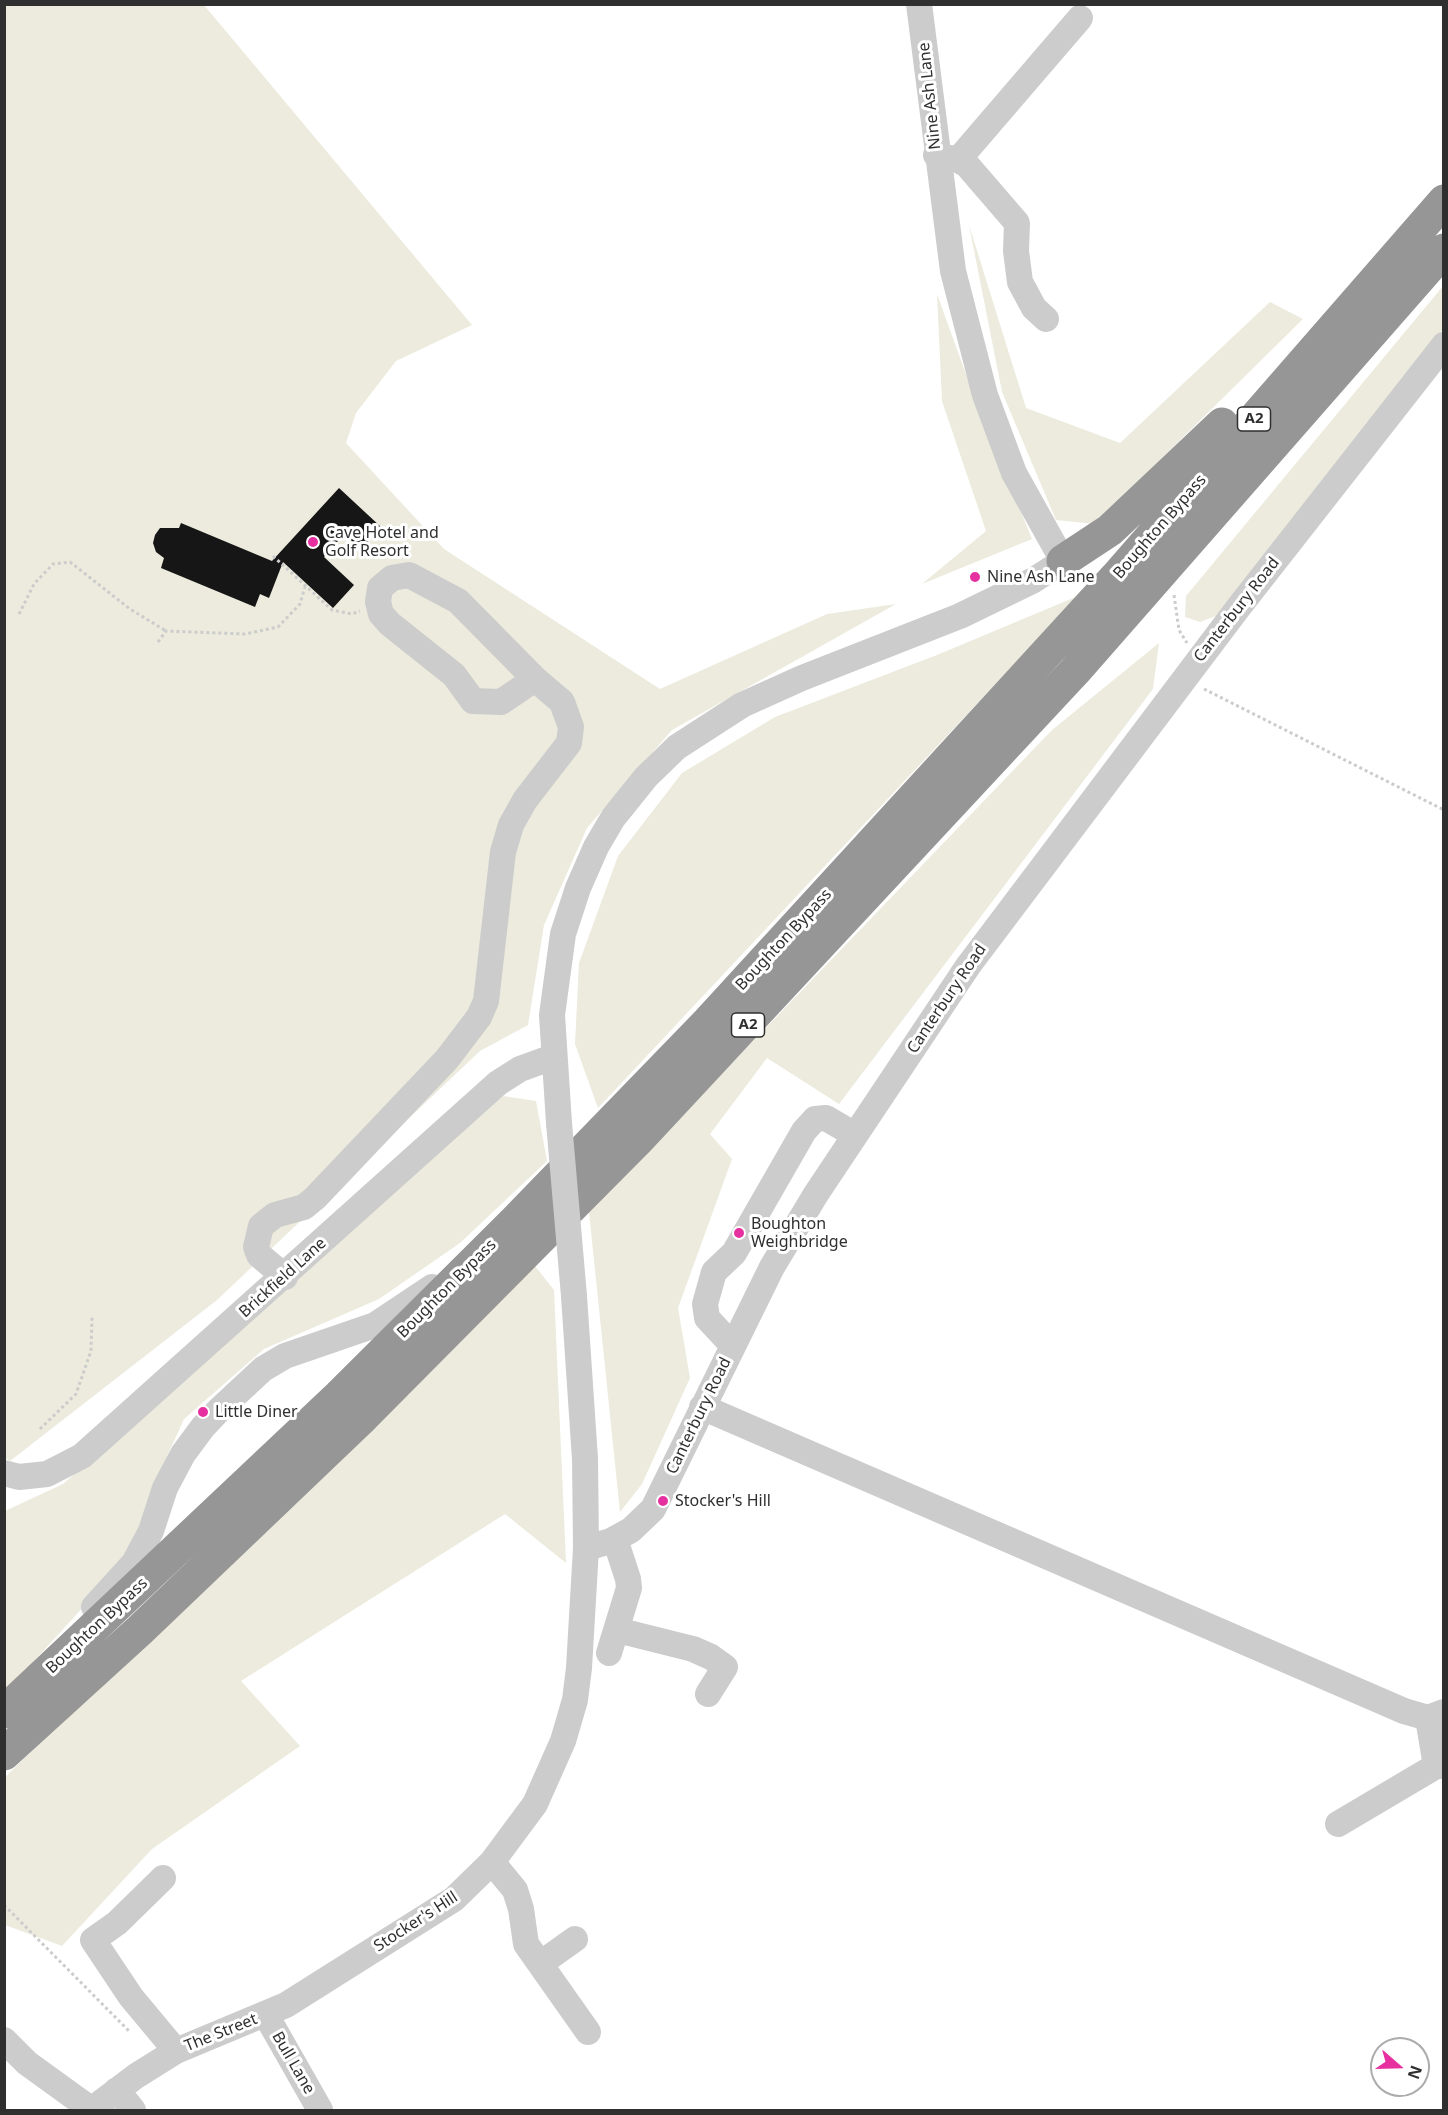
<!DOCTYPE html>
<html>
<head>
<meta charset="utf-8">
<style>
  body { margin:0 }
  #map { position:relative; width:1448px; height:2115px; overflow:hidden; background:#fff; font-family:"Noto Sans",sans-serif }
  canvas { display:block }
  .frame { position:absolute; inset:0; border:6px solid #2f2f2f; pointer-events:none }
  .north { position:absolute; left:1370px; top:2037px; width:60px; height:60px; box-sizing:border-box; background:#fff; border:2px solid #acacac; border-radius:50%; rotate:110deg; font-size:16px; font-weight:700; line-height:24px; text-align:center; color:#2f2f2f }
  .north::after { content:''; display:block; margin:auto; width:21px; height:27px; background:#e730a0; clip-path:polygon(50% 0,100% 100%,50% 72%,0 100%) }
</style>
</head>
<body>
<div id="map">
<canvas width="1448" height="2115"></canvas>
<div class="frame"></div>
<div class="north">N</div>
</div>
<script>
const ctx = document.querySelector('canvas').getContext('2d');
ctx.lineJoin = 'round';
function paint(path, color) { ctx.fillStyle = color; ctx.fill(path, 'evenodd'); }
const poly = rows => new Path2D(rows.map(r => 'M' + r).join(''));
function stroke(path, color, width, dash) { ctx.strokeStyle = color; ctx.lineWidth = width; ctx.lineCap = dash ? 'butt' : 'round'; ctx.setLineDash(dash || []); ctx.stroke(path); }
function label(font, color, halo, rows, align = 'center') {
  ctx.font = font + ' "Noto Sans",sans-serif'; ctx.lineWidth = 6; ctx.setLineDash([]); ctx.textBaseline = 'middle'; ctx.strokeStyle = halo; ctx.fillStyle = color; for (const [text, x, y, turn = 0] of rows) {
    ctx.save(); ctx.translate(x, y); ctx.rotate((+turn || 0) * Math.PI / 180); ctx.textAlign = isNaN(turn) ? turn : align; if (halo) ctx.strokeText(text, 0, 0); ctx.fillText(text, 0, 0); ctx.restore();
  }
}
paint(poly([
  [5,5,204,5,472,325,396,361,356,413,346,443,444,549,660,689,827,614,896,604,672,730,587,828,544,925,528,1025,480,1051,217,1300,10,1461,5,1458],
  [969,225,1026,408,1120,443,1270,302,1303,319,1095,524,1056,520,1002,392],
  [1443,286,1443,329,1221,614,1200,622,1185,617,1186,596],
  [937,294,977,405,1032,539,922,584,986,531,942,401],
  [1078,596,598,1108,575,1044,579,963,618,856,682,773,775,717,937,655],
  [1159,643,1153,689,839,1104,767,1058,710,1134,732,1159,678,1308,690,1378,642,1484,620,1512,589,1212,1052,730],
  [503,1096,536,1101,547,1161,460,1243,379,1299,264,1349,184,1419,159,1474,126,1560,5,1693,5,1511,63,1484],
  [535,1266,554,1290,566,1563,505,1514,241,1681,300,1746,152,1849,62,1946,5,1925,5,1777]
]), '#ecebdd');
paint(poly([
  [339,488,381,527,361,549,344,534,324,557,354,585,333,608,283,562,269,598,260,594,255,607,161,568,164,558,156,552,153,543,155,535,160,528,179,528,181,523,272,561]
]), '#161616');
stroke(poly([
  [273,556,332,610,352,614,360,611],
  [1174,595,1179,630,1187,643],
  [19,614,34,584,53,564,70,562,130,609,166,631],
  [158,642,166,631,245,634,278,627,300,604,305,587],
  [1204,689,1444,810],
  [40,1429,76,1394,91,1351,92,1317],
  [4,1905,130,2032]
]), '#ccc', 3, [3, 3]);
stroke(poly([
  [936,155,958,160,1080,18],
  [958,160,967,165,1017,223,1016,251,1020,282,1034,308,1046,319],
  [559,1123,552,1015,563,934,578,888,596,847,613,818,646,777,677,747,742,705,802,678,960,616,1034,580,1063,561,1014,473,985,395,953,271,919,4],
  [285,1277,259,1255,256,1247,261,1226,275,1215,304,1207,315,1198,447,1059,479,1017,486,1001,503,852,511,825,525,800,569,743,571,727,562,702,535,679,458,601,409,575,392,578,380,588,378,602,381,614,390,624,454,675,473,701,501,702,535,679],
  [733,1346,707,1318,705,1304,714,1272,734,1253,804,1131,815,1119,826,1118,855,1135],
  [702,1407,1404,1711,1428,1718,1444,1712],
  [4,1473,19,1477,47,1474,82,1456,498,1083,520,1069,553,1057],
  [586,1548,611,1541,631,1530,653,1509,772,1267,816,1194,968,966,1238,608,1444,345],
  [94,1607,134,1563,151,1531,165,1488,183,1454,203,1427,220,1409,263,1369,285,1356,375,1325,432,1287],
  [617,1630,693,1649,711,1657,725,1667,708,1694],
  [609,1653,629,1588,628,1579,615,1539],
  [1428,1718,1436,1766],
  [1338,1824,1436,1766,1444,1766],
  [492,1862,515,1890,521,1909,526,1944,588,2032],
  [163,1878,117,1923,93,1940,131,1997,176,2051],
  [540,1964,575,1939],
  [266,2015,320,2110],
  [4,2040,27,2063,92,2110],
  [117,2090,133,2110],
  [91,2110,136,2076,176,2051,286,2005,454,1899,492,1862,535,1804,563,1741,575,1700,579,1668,586,1548,585,1459,574,1296]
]), '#ccc', 26);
stroke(poly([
  [1063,561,1110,530,1222,424],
  [4,1712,339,1396,515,1221,708,1022,1116,577,1444,201],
  [4,1754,140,1630,364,1416,637,1141,1075,671,1444,250]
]), '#969696', 33);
stroke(poly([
  [559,1123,574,1296]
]), '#ccc', 26);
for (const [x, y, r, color] of [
  [313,542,6,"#e730a0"],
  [975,577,6,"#e730a0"],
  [739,1233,6,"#e730a0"],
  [203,1412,6,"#e730a0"],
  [663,1501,6,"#e730a0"]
]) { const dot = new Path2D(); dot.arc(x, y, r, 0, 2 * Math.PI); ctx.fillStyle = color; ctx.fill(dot); stroke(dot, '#fff', 2); }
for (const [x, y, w] of [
  [1254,419,33],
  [748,1025,33]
]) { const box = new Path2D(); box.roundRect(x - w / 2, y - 12, w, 24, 4.5); ctx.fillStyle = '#fff'; ctx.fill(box); stroke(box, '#2f2f2f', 1.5); }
label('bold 15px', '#2f2f2f', null, [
  ["A2",1254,419],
  ["A2",748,1025]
]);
label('16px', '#2f2f2f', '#fff', [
  ["Nine Ash Lane",930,96,-96],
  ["Boughton Bypass",1160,527,-49],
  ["Canterbury Road",1237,610,-52],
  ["Boughton Bypass",784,940,-47],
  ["Canterbury Road",947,999,-56],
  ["Brickfield Lane",283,1278,-42],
  ["Boughton Bypass",447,1289,-45],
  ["Canterbury Road",699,1416,-64],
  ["Boughton Bypass",97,1626,-43],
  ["Stocker's Hill",416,1922,-33],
  ["The Street",221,2033,-22],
  ["Bull Lane",293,2063,60]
]);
label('16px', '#2f2f2f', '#fff', [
  ["Cave Hotel and",325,533],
  ["Golf Resort",325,551],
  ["Nine Ash Lane",987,577],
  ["Boughton",751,1224],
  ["Weighbridge",751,1242],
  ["Little Diner",215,1412],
  ["Stocker's Hill",675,1501]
], 'left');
</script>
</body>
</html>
